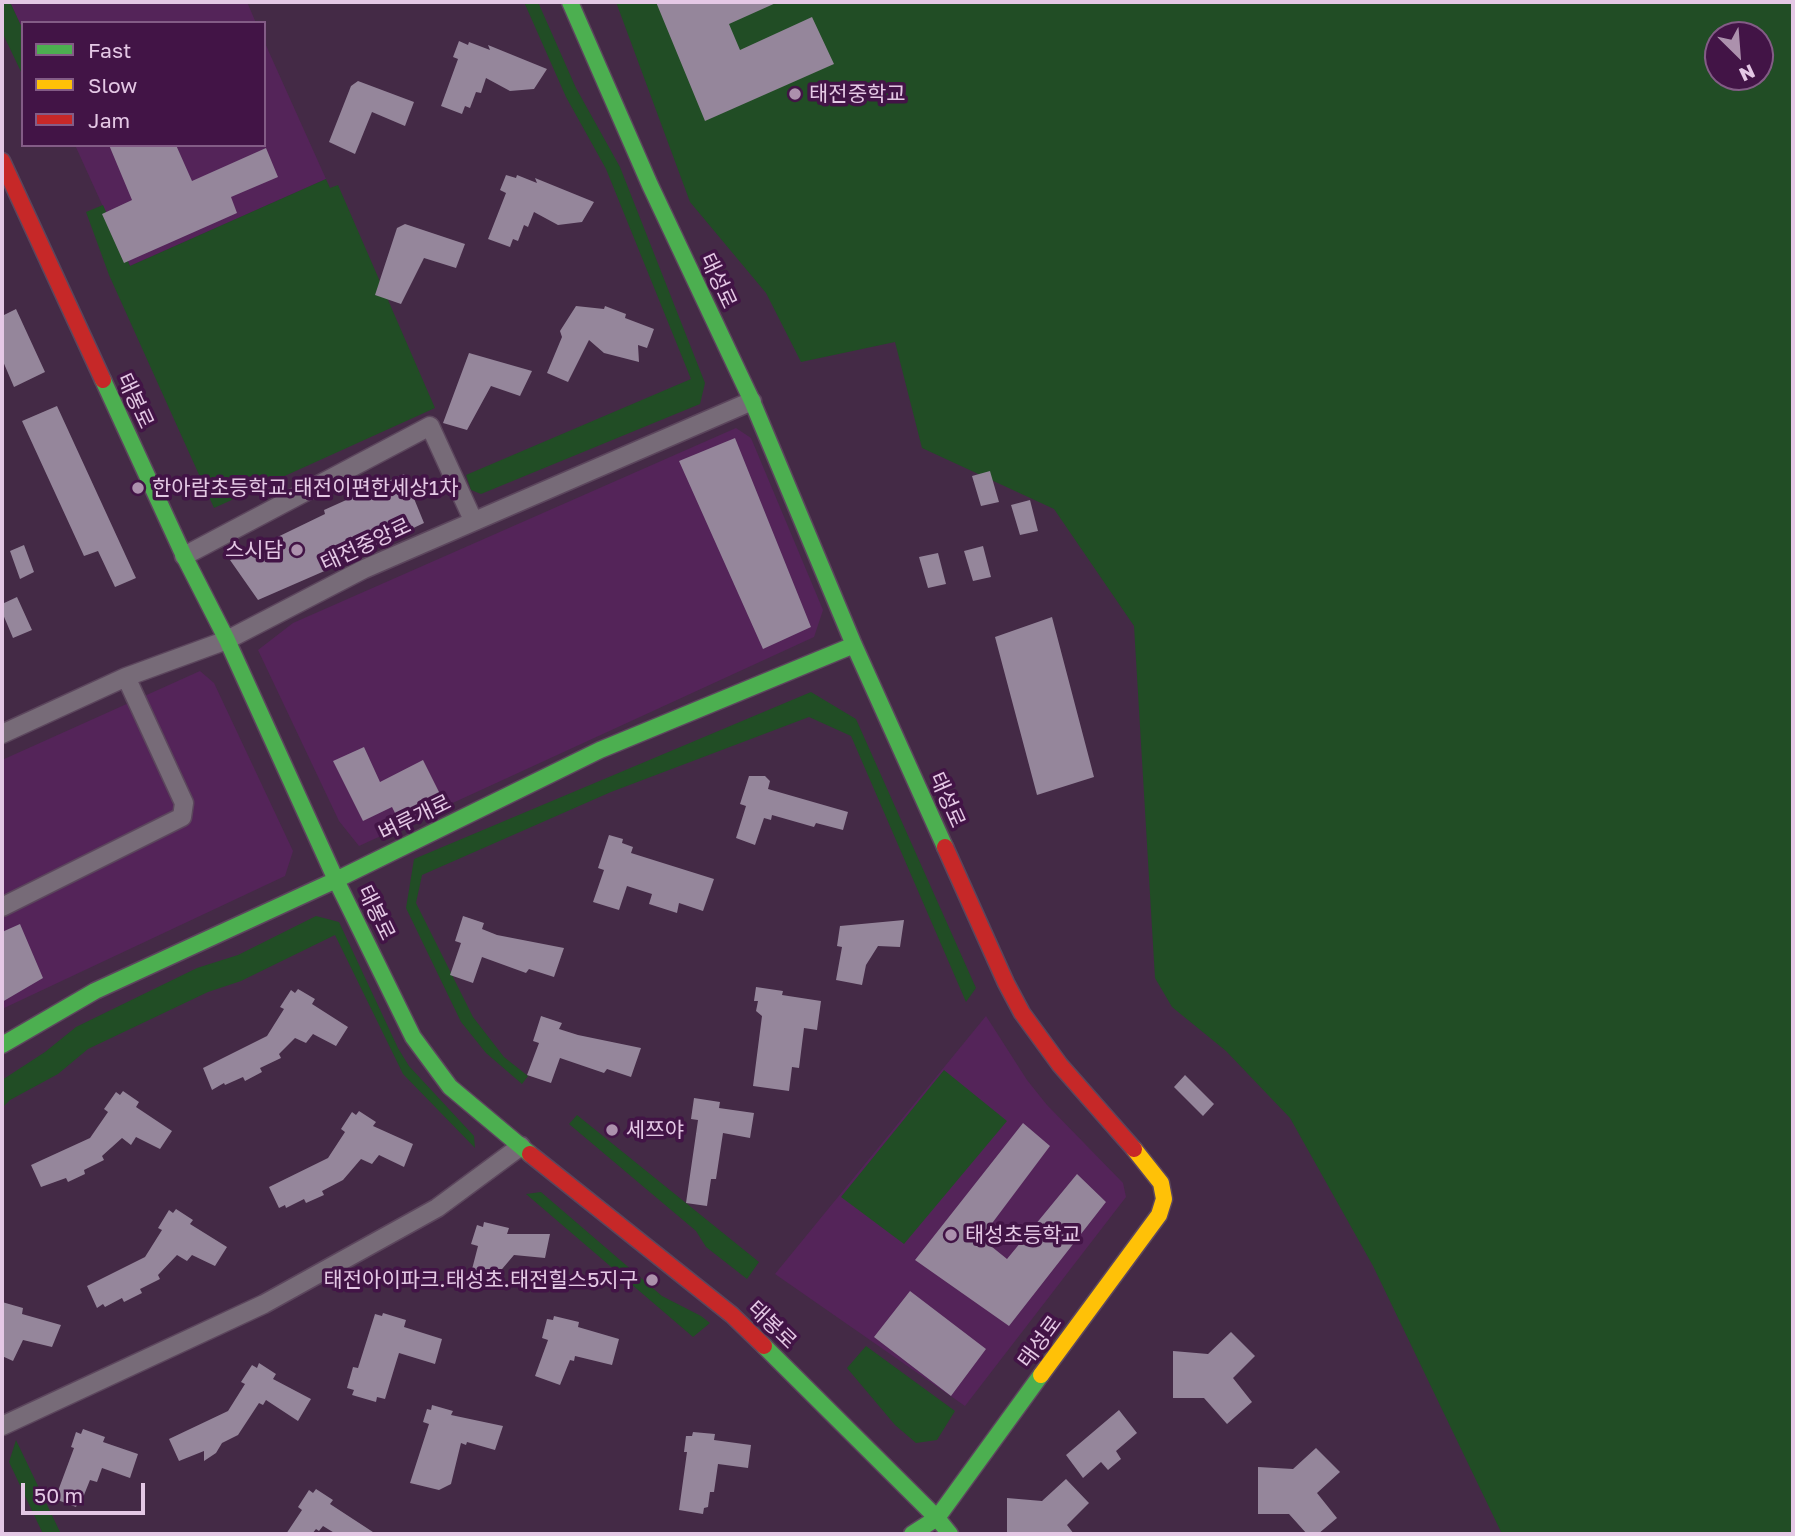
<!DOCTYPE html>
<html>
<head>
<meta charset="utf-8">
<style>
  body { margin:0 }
  #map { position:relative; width:1795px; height:1536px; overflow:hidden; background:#442a46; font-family:"Golos Text",sans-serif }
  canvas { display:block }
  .frame { position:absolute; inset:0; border:4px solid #e4c8e5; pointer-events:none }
  .legend { position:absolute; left:21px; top:21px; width:245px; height:126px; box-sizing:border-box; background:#421446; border:2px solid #835c86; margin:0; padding:9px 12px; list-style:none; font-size:21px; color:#e4c8e5 }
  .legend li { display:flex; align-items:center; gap:14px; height:35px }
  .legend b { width:35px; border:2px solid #835c86 }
  .north { position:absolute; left:1704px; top:21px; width:70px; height:70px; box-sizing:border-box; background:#421446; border:2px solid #835c86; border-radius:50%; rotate:155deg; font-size:19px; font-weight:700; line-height:28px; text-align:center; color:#e4c8e5 }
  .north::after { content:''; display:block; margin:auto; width:24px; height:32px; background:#ac91ad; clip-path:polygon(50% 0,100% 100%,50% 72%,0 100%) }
  .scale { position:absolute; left:21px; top:1483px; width:124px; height:32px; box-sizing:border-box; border:4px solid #e4c8e5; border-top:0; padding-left:9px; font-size:21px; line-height:24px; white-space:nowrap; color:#e4c8e5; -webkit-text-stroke:5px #421446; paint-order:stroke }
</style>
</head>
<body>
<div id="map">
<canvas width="1795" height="1536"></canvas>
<div class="frame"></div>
<ul class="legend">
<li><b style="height:9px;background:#4caf50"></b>Fast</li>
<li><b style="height:9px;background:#ffc107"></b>Slow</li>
<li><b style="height:9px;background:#c62828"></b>Jam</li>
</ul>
<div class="north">N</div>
<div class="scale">50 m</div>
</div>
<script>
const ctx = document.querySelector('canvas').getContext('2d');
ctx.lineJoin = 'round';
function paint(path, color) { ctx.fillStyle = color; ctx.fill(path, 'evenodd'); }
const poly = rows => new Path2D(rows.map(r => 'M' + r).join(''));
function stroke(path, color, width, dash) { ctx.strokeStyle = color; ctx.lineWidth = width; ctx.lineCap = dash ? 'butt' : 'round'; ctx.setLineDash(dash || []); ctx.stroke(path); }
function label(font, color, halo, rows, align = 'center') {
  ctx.font = font + ' "Golos Text","Noto Sans KR",sans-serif'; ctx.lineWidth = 7; ctx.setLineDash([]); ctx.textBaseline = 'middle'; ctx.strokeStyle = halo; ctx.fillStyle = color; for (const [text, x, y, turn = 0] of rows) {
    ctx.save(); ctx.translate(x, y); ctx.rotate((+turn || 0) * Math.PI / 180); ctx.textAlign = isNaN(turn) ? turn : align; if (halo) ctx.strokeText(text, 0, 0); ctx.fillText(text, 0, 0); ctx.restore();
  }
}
paint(poly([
  [10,2,247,2,256,23,23,23,23,30],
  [264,41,326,179,130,266,75,145,264,145],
  [736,428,751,438,823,610,814,637,359,846,339,821,258,650,293,623],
  [200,671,214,683,293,851,285,876,2,1009,2,760],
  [986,1016,1027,1080,1047,1105,1123,1183,1126,1197,965,1406,775,1274]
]), '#542459');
paint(poly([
  [2,2,10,2,23,30,23,76,2,32],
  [524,2,538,2,576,88,620,167,705,383,700,404,481,494,471,490,466,475,691,379,606,169,566,97],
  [616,2,1793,2,1793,1534,1502,1534,1373,1266,1290,1118,1226,1051,1172,1007,1155,978,1134,626,1054,509,922,448,895,342,801,362,766,293,690,202],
  [1718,35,1760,35,1760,77,1718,77],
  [326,179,330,188,338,185,435,408,214,508,109,275,86,212,103,205,130,266],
  [811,692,856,719,976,988,966,1002,851,736,809,717,611,792,422,875,416,903,473,1017,504,1057,528,1076,522,1084,486,1053,461,1022,406,908,414,859],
  [316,916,339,922,398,1048,409,1066,474,1136,475,1148,403,1074,335,935,241,981,208,992,88,1049,58,1074,10,1100,2,1108,2,1080,45,1052,76,1027,197,968,238,955],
  [944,1070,1007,1121,904,1244,841,1197],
  [577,1115,759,1262,747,1279,706,1247,696,1231,569,1124],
  [541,1192,662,1296,701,1316,710,1323,693,1337,526,1194],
  [866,1346,955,1411,937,1440,916,1443,895,1425,847,1368],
  [16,1440,61,1534,43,1534,9,1462]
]), '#214d25');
paint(poly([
  [656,2,778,2,729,24,740,50,812,17,834,64,705,121],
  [459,41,468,45,469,42,490,50,488,45,547,69,534,89,510,91,486,78,481,93,476,92,470,108,465,106,462,114,441,106,458,59,453,57],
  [358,81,414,102,405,126,372,112,355,154,329,142,351,86],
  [109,145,176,145,192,181,266,148,278,177,231,197,237,213,124,263,102,214,132,200],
  [506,175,516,178,517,175,537,183,535,178,594,202,582,222,558,225,534,212,528,227,524,225,518,241,513,239,510,247,488,239,506,193,500,190],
  [405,224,465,244,456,268,424,258,401,304,375,295,397,228],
  [576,306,604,309,605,306,626,314,625,318,654,329,647,348,638,345,639,362,604,353,589,340,568,382,547,373,562,337,560,331],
  [16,309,45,372,14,387,2,359,2,316],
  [469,353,532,371,520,396,491,386,467,430,443,423],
  [57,406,136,578,115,587,98,551,84,556,22,421],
  [735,438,811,627,763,649,679,461],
  [990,471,999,502,981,506,972,476],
  [404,474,424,523,335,565,336,566,258,600,230,560,325,514,324,510],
  [1030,500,1038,531,1020,535,1011,505],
  [24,545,34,572,20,579,10,551],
  [983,546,991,577,973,581,964,551],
  [938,553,946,584,928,588,919,557],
  [17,597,32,630,13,638,2,612,2,604],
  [1052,617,1094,777,1037,795,995,637],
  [364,747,380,782,423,760,442,798,398,819,392,807,363,821,333,761],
  [749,776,765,776,770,781,768,789,848,812,843,830,816,823,814,827,772,815,771,820,764,818,755,845,736,838,746,806,740,804],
  [609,835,623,839,622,843,633,847,631,853,714,879,703,911,679,903,677,913,649,904,652,894,627,886,619,910,593,902,604,870,598,868],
  [463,916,484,923,482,929,497,935,564,948,554,977,529,969,526,973,482,957,473,983,450,975,461,943,455,941],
  [904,920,900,947,878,946,866,965,862,985,836,980,842,947,837,946,840,926],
  [20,924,43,978,2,1002,2,932],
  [756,987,783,991,782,995,821,1001,817,1030,804,1028,799,1068,792,1067,789,1091,753,1086,762,1016,756,1011,758,1001,754,1001],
  [298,989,315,999,312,1004,348,1027,336,1046,313,1034,306,1043,295,1038,279,1054,281,1058,260,1068,262,1072,245,1081,243,1077,225,1085,224,1083,212,1090,203,1068,267,1036,284,1009,280,1007,291,990,295,993],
  [541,1016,562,1023,559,1029,578,1035,641,1048,631,1077,607,1069,604,1073,560,1058,551,1083,527,1075,539,1043,533,1041],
  [1185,1075,1214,1104,1203,1116,1174,1087],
  [123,1091,139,1102,136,1107,172,1131,160,1149,136,1137,131,1145,122,1138,102,1156,104,1160,84,1170,85,1174,68,1182,66,1178,41,1187,31,1165,90,1138,108,1112,104,1109,116,1092,120,1095],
  [694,1098,720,1102,719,1108,754,1113,750,1138,723,1133,716,1179,711,1179,707,1206,686,1203,698,1120,691,1119],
  [359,1111,376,1122,373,1126,413,1144,404,1167,379,1155,372,1164,361,1159,343,1180,322,1191,324,1195,306,1203,304,1199,286,1208,285,1205,279,1208,269,1187,328,1158,345,1132,341,1129,352,1112,356,1115],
  [1023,1123,1050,1146,981,1238,1007,1259,1077,1174,1106,1202,1009,1326,915,1260],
  [176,1209,193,1220,190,1224,227,1247,215,1266,192,1255,187,1261,177,1255,158,1275,160,1279,140,1289,142,1293,124,1302,122,1298,105,1307,103,1304,97,1308,87,1286,145,1257,162,1230,158,1228,169,1210,173,1213],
  [484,1222,509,1228,507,1234,550,1234,545,1258,514,1255,497,1275,495,1284,470,1277,478,1246,471,1244,477,1225,483,1227],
  [910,1291,986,1349,951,1396,874,1337],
  [2,1302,23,1308,22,1314,61,1325,52,1347,23,1340,13,1361,2,1356],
  [383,1313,406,1320,404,1327,442,1339,435,1364,399,1353,385,1399,377,1397,376,1402,352,1395,354,1390,347,1388,353,1367,358,1368,375,1314,382,1316],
  [554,1316,579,1322,578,1327,619,1339,612,1365,575,1356,574,1361,570,1360,560,1385,535,1376,548,1340,542,1338,547,1319,553,1320],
  [1231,1332,1255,1356,1233,1378,1252,1402,1227,1424,1204,1398,1173,1398,1173,1351,1208,1354],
  [259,1363,276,1374,273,1379,311,1399,298,1421,266,1400,263,1405,259,1403,238,1435,222,1443,216,1453,204,1461,204,1451,179,1461,169,1439,228,1411,245,1384,241,1382,252,1365,257,1368],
  [432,1405,453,1411,451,1415,503,1426,495,1450,467,1442,466,1445,461,1443,451,1484,439,1490,410,1483,429,1424,423,1422,427,1409,431,1410],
  [1119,1410,1137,1433,1116,1451,1121,1459,1108,1470,1101,1462,1083,1478,1066,1455],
  [83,1429,105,1437,103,1442,138,1454,130,1478,102,1468,97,1482,90,1480,82,1500,79,1499,76,1507,55,1499,74,1448,71,1447,76,1432,81,1434],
  [693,1432,715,1434,714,1440,751,1445,748,1468,718,1464,714,1492,710,1492,708,1507,704,1508,703,1514,679,1510,687,1452,684,1452,686,1436,692,1436],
  [1316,1448,1340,1472,1317,1493,1337,1518,1318,1534,1307,1534,1289,1514,1258,1514,1258,1467,1293,1469],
  [1066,1479,1089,1503,1067,1525,1074,1534,1007,1534,1007,1498,1042,1501],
  [316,1489,333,1500,330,1504,376,1534,336,1534,323,1526,319,1531,316,1529,312,1534,286,1534,302,1510,298,1507,309,1490,313,1493]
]), '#95869b');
const street = poly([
  [184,556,430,426,473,520],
  [2,734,126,677,227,640,364,569,752,401],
  [2,907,182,817,184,803,126,677],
  [2,1426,264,1304,437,1208,521,1146]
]);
const fast = poly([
  [570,2,650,185,752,401,854,645,945,847],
  [103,380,184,556,227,640,336,880,413,1037,450,1087,530,1154],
  [2,1045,95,991,336,880,600,750,854,645],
  [764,1346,937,1518,950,1534],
  [912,1534,937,1518,1041,1375]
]);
const slow = poly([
  [1041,1375,1159,1215,1164,1199,1161,1183,1134,1149]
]);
const jam = poly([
  [2,161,103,380],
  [945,847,1006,983,1022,1013,1060,1065,1134,1149],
  [530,1154,732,1315,764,1346]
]);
stroke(street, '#5c465d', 21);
stroke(fast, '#5c465d', 19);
stroke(slow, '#5c465d', 19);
stroke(jam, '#5c465d', 19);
stroke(street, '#776b78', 18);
stroke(fast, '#4caf50', 16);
stroke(slow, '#ffc107', 16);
stroke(jam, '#c62828', 16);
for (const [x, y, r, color] of [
  [795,94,7,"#ac91ad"],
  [138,488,7,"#ac91ad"],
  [297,550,7,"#ac91ad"],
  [612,1130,7,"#ac91ad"],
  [951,1235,7,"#ac91ad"],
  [652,1280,7,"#ac91ad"]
]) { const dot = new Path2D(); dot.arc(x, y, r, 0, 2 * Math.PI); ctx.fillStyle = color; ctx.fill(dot); stroke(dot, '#421446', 2.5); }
label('21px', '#e4c8e5', '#421446', [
  ["태전중학교",809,94],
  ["한아람초등학교.태전이편한세상1차",152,488],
  ["스시담",283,550,"right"],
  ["세쯔야",626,1130],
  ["태성초등학교",965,1235],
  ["태전아이파크.태성초.태전힐스5지구",638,1280,"right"]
], 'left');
label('21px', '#e4c8e5', '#421446', [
  ["태성로",718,281,65],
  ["태봉로",135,401,65],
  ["태전중앙로",366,545,-25],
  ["태성로",947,800,66],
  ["벼루개로",415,818,-26],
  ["태봉로",376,913,64],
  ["태봉로",772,1325,44],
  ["태성로",1040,1342,-54]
]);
</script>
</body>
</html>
